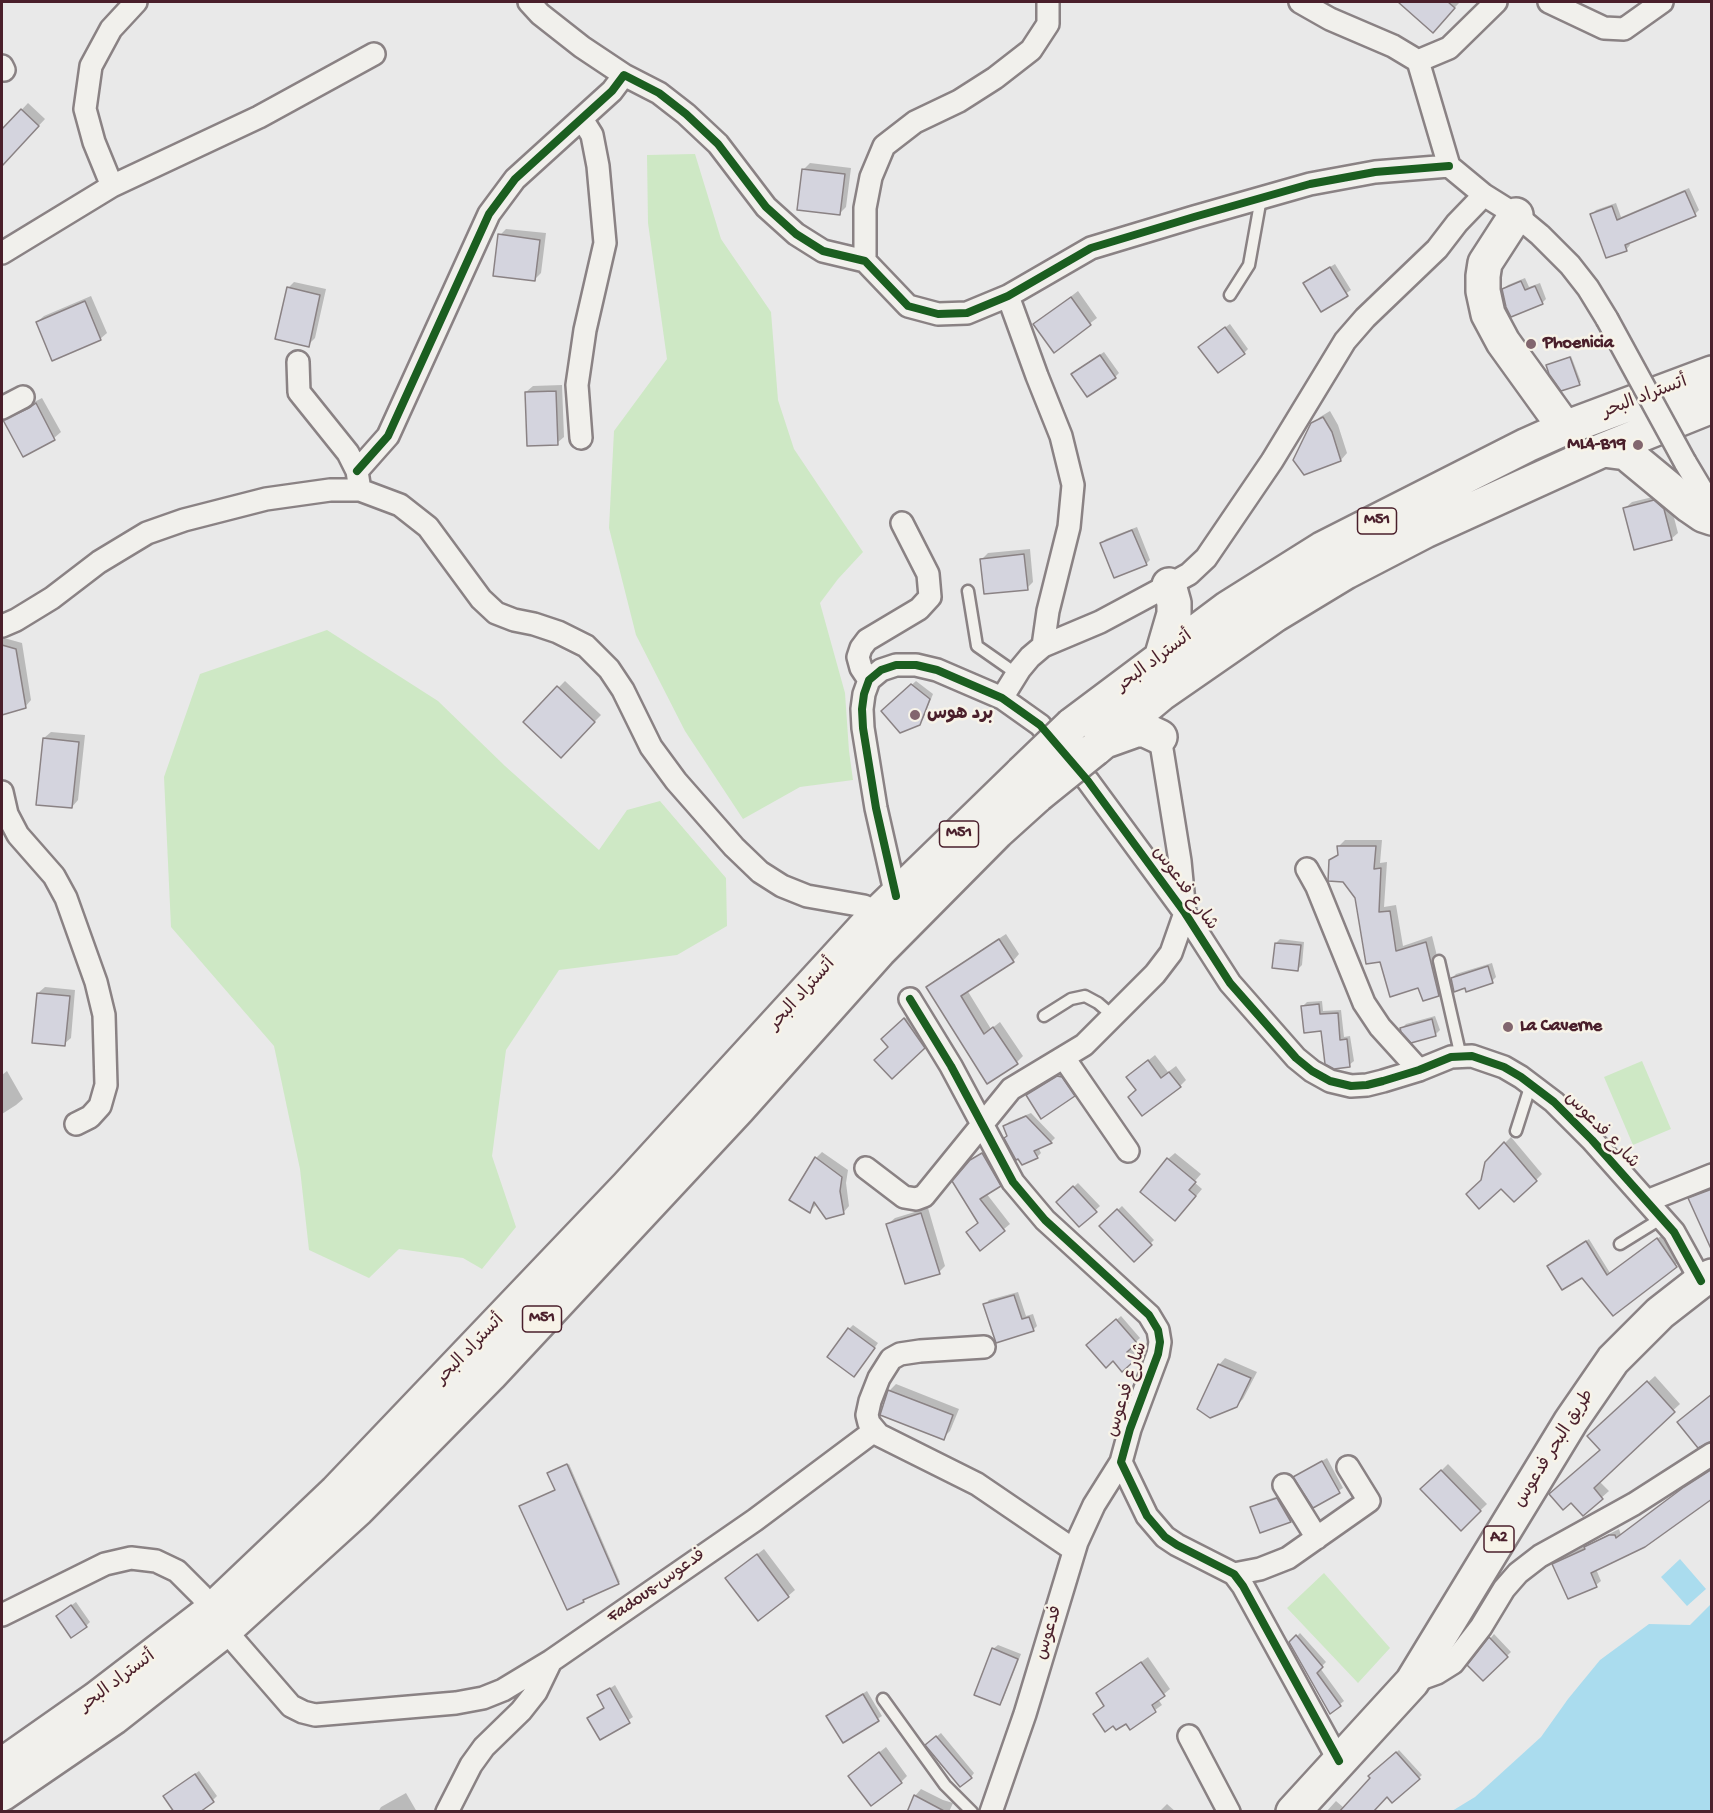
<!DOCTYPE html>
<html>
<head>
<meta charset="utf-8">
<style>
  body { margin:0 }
  #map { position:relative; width:1713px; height:1813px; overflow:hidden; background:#e9e9e9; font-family:"Gochi Hand",sans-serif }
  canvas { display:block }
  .frame { position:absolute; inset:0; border:3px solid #4a1f2b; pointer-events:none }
</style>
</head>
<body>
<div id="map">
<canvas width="1713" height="1813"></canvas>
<div class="frame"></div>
</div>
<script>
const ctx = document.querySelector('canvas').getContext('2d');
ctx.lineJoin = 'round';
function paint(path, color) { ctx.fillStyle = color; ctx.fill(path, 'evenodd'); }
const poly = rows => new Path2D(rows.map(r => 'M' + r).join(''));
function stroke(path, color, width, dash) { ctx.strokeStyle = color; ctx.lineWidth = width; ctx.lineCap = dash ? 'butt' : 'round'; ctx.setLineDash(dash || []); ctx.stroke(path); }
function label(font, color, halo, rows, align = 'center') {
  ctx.font = font + ' "Gochi Hand","Playpen Sans Arabic",sans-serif'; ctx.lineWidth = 5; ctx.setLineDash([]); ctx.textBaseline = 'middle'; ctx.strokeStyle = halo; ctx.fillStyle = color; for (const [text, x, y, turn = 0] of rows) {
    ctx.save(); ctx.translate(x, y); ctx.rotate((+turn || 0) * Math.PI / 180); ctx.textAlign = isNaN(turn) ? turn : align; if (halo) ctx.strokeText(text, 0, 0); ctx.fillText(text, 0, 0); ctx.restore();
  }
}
paint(poly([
  [695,154,721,239,771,312,778,400,794,449,863,552,838,579,820,603,845,693,849,751,853,780,800,787,743,819,685,731,636,635,609,528,614,431,667,359,648,223,647,155],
  [327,630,438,701,505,766,599,850,627,810,660,801,726,878,727,926,677,955,559,970,506,1050,492,1156,516,1227,482,1269,463,1258,399,1249,369,1278,309,1250,300,1169,274,1046,171,927,164,777,200,674],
  [1642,1061,1671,1129,1633,1145,1604,1077],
  [1324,1573,1390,1648,1358,1683,1287,1608]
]), '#cee8c5');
paint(poly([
  [1680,1559,1706,1589,1687,1606,1661,1577],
  [1711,1604,1711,1811,1452,1811,1475,1797,1541,1737,1568,1699,1600,1660,1649,1624,1690,1625]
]), '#aadcee');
paint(poly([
  [1400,2,1460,2,1432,31],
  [28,103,45,119,2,165,2,131],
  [810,163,851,168,846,207,840,213,804,169],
  [1689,188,1699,210,1695,214,1629,242,1630,245,1626,250,1592,214,1596,210,1616,203,1621,217],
  [506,229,546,233,541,273,535,279,500,235],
  [1335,264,1351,290,1321,310,1309,280],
  [1525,278,1529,287,1540,283,1546,299,1542,303,1503,289,1508,285],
  [294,282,326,289,315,338,308,345,288,288],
  [1078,291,1097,318,1054,351,1035,324],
  [91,296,107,333,100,339,37,322,44,316],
  [1230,324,1248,349,1244,353,1204,343],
  [1104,352,1119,373,1115,377,1077,370],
  [1571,356,1581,382,1579,383,1548,365],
  [562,385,564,437,557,443,526,392,533,386],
  [42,398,61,432,54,438,23,455,5,421,11,414],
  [1330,411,1338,425,1347,453,1341,460,1313,424,1320,417],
  [1661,495,1670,502,1678,533,1671,539,1625,508,1632,502],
  [1137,527,1150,560,1146,564,1101,543,1106,539],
  [1030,549,1033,582,1027,588,982,559,988,553],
  [4,638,22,643,31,700,25,707,4,713,2,711,2,640],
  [565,681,601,715,561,756,525,722],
  [916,681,933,694,923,719,919,723,883,711],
  [51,732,85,735,78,800,72,807,44,738],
  [1345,840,1382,840,1380,863,1387,862,1384,907,1396,905,1403,946,1432,936,1445,988,1439,995,1419,987,1381,960,1357,898,1331,861,1340,853,1339,846],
  [1006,934,1019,954,1013,961,967,990,991,1029,1000,1022,1023,1056,1017,1062,928,987,934,981],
  [1280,939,1304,942,1302,965,1298,969,1276,943],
  [1492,963,1496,977,1492,981,1466,986,1452,978,1456,974],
  [45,987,75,990,71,1038,64,1044,38,993],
  [1322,1001,1323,1011,1341,1010,1344,1037,1350,1036,1354,1061,1349,1065,1303,1006,1307,1002],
  [911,1013,931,1041,924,1047,890,1047,883,1039],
  [1435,1016,1440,1030,1436,1034,1402,1028,1406,1024],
  [1155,1055,1168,1072,1176,1066,1186,1080,1180,1086,1137,1089,1128,1077],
  [7,1071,23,1099,16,1105,2,1114,2,1075],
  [1062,1073,1078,1091,1074,1095,1028,1095],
  [1031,1113,1055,1138,1051,1142,1038,1147,1041,1153,1037,1157,1009,1136,1005,1126,1009,1122],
  [1511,1137,1542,1174,1536,1180,1501,1187,1483,1180,1486,1162],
  [988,1148,1005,1179,986,1193,1010,1224,980,1249,973,1227,979,1222,971,1161],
  [822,1152,848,1170,846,1183,849,1206,843,1213,817,1204,810,1211,816,1158],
  [1175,1153,1201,1174,1194,1182,1202,1189,1182,1213,1168,1159],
  [1078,1183,1100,1206,1079,1225,1058,1202],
  [1712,1187,1712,1228,1690,1199,1694,1195],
  [1122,1206,1154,1240,1134,1260,1101,1226],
  [928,1208,945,1266,939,1272,888,1224,895,1218],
  [1661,1236,1679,1262,1613,1314,1583,1276,1552,1263,1589,1239,1610,1273],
  [1018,1292,1026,1316,1033,1314,1037,1326,1033,1330,985,1305,989,1300],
  [1121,1316,1140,1338,1130,1347,1137,1356,1122,1370,1092,1342],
  [853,1325,878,1343,858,1371,849,1329],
  [1225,1358,1257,1372,1243,1399,1236,1406,1219,1365],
  [1655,1376,1680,1404,1607,1471,1599,1481,1609,1491,1583,1514,1602,1450,1596,1430],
  [896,1384,959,1409,950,1431,943,1438,889,1391],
  [1327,1458,1343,1488,1314,1506,1295,1477],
  [569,1464,620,1582,584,1598,584,1601,567,1608,556,1490,551,1472],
  [1448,1464,1487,1504,1461,1529,1423,1489],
  [1712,1469,1712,1497,1596,1569,1601,1581,1596,1585,1554,1564,1558,1560,1619,1529,1621,1535],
  [1281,1495,1294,1517,1290,1521,1252,1508,1256,1504],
  [764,1549,795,1590,788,1596,727,1578],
  [76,1602,90,1622,86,1626,62,1612],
  [1300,1633,1326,1662,1320,1668,1344,1701,1330,1712,1290,1643],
  [1494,1634,1511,1652,1483,1679,1469,1665],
  [998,1645,1021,1654,1003,1700,999,1704,993,1649],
  [1148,1657,1170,1689,1158,1699,1162,1705,1130,1728,1126,1722,1114,1724,1095,1714,1105,1705,1098,1693],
  [615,1685,633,1717,600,1738,589,1718,605,1707,599,1696],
  [867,1691,882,1716,843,1741,832,1713],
  [941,1733,974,1773,971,1777,931,1741],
  [886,1747,907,1776,901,1782,850,1776],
  [1399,1750,1422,1775,1392,1801,1387,1795,1371,1812,1326,1812,1336,1801,1344,1808,1372,1779,1370,1776],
  [199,1771,217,1796,213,1800,198,1812,165,1796],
  [921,1789,943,1800,953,1803,949,1812,908,1812,915,1796],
  [406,1793,417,1812,378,1812,381,1807],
  [1167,1804,1176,1812,1159,1812]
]), '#0003');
const building = poly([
  [1398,2,1448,2,1455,8,1433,33,1398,2],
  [21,109,39,126,2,166,2,129,21,109],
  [802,169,845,174,840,215,797,210,802,169],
  [1685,191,1696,216,1625,245,1627,251,1606,258,1590,214,1612,206,1617,220,1685,191],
  [498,234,540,240,535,281,493,276,498,234],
  [1330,267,1348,296,1321,312,1303,283,1330,267],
  [1521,281,1525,290,1535,286,1543,304,1511,317,1506,307,1502,289,1521,281],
  [287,287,320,295,309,347,275,339,287,287],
  [1071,297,1091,325,1054,353,1033,324,1071,297],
  [85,301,101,340,52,361,36,322,85,301],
  [1225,327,1245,354,1218,373,1198,347,1225,327],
  [1100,355,1116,378,1087,397,1071,374,1100,355],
  [1570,357,1580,385,1561,391,1549,374,1546,365,1570,357],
  [556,391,558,445,527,446,525,392,556,391],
  [36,403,55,440,23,457,3,420,29,408,36,403],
  [1323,417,1332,432,1341,461,1304,475,1293,460,1311,423,1323,417],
  [1654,500,1664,509,1672,540,1634,550,1623,508,1654,500],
  [1132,530,1147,565,1114,578,1100,543,1132,530],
  [1024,554,1028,590,984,594,980,559,1024,554],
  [2,645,16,649,26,708,2,715,2,645],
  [911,684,930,699,920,725,900,733,881,711,911,684],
  [557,686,595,722,561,758,523,722,557,686],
  [43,738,79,742,72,808,36,805,43,738],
  [1337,846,1376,846,1374,869,1381,868,1379,912,1390,911,1396,951,1426,942,1439,996,1423,1001,1418,988,1390,997,1380,962,1366,964,1355,898,1343,882,1328,881,1329,860,1338,855,1337,846],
  [999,939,1014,962,961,996,984,1034,993,1027,1018,1064,987,1084,926,987,999,939],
  [1275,943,1301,945,1298,971,1272,968,1275,943],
  [1488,966,1493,983,1466,992,1465,988,1454,992,1451,978,1488,966],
  [37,993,70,996,65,1046,32,1043,37,993],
  [1319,1004,1320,1014,1338,1013,1340,1040,1347,1039,1350,1067,1334,1069,1325,1064,1321,1031,1304,1033,1301,1006,1319,1004],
  [904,1018,925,1048,892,1079,874,1060,888,1047,881,1039,904,1018],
  [1432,1019,1436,1036,1411,1043,1401,1032,1400,1028,1432,1019],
  [1148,1060,1161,1078,1169,1072,1181,1087,1142,1116,1128,1097,1136,1090,1126,1077,1148,1060],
  [1057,1076,1062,1077,1075,1096,1041,1119,1026,1095,1057,1076],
  [1026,1116,1052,1143,1034,1151,1038,1158,1022,1165,1018,1159,1016,1160,1004,1138,1007,1136,1003,1126,1026,1116],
  [1504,1142,1537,1181,1514,1202,1501,1189,1479,1209,1466,1194,1481,1180,1485,1162,1504,1142],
  [982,1153,1001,1186,980,1199,1005,1231,980,1251,966,1232,978,1223,952,1181,970,1160,982,1153],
  [815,1157,842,1177,840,1191,844,1214,826,1219,814,1202,810,1213,789,1200,815,1157],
  [1167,1158,1196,1182,1189,1190,1196,1196,1175,1221,1140,1192,1167,1158],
  [1073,1186,1097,1212,1079,1227,1056,1202,1073,1186],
  [1712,1189,1712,1251,1688,1198,1712,1189],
  [1117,1209,1152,1245,1134,1262,1099,1226,1117,1209],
  [921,1213,940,1274,905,1284,886,1224,921,1213],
  [1657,1238,1677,1267,1613,1316,1582,1278,1562,1290,1547,1266,1586,1241,1607,1275,1657,1238],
  [1014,1295,1022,1319,1029,1317,1034,1331,996,1343,983,1304,1014,1295],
  [1116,1319,1137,1343,1127,1352,1134,1361,1122,1372,1113,1361,1106,1368,1086,1345,1116,1319],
  [848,1328,875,1348,854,1377,827,1357,848,1328],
  [1218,1364,1251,1378,1237,1407,1210,1418,1197,1409,1218,1364],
  [1647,1381,1675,1412,1594,1488,1603,1499,1583,1516,1571,1503,1563,1510,1549,1494,1600,1450,1587,1436,1647,1381],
  [888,1390,953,1415,944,1440,880,1415,888,1390],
  [1712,1394,1712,1441,1698,1448,1677,1422,1712,1394],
  [1322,1461,1340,1493,1313,1508,1293,1477,1322,1461],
  [567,1464,619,1584,583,1600,584,1602,567,1610,519,1506,555,1490,547,1473,567,1464],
  [1712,1469,1712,1499,1645,1547,1591,1573,1597,1587,1568,1599,1552,1564,1585,1549,1584,1547,1609,1535,1615,1535,1616,1538,1684,1487,1712,1469],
  [1441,1470,1481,1511,1461,1531,1420,1489,1441,1470],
  [1277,1498,1291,1522,1260,1533,1250,1507,1277,1498],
  [757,1554,789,1597,758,1621,725,1578,757,1554],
  [71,1605,87,1627,71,1638,56,1616,71,1605],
  [1296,1635,1323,1667,1317,1673,1341,1706,1330,1714,1289,1642,1296,1635],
  [1489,1637,1508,1657,1483,1681,1467,1665,1489,1637],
  [992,1648,1018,1659,1000,1705,974,1695,992,1648],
  [1141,1662,1165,1696,1152,1705,1156,1712,1130,1730,1126,1724,1116,1730,1113,1726,1105,1732,1093,1714,1104,1706,1096,1693,1141,1662],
  [610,1688,630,1723,600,1740,587,1718,604,1708,597,1695,610,1688],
  [863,1694,879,1721,843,1743,826,1716,863,1694],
  [936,1736,972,1778,960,1787,925,1745,936,1736],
  [879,1752,902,1783,871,1806,848,1776,879,1752],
  [1396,1752,1420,1779,1392,1803,1387,1797,1373,1812,1339,1812,1370,1778,1368,1776,1396,1752],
  [195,1774,214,1802,200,1812,174,1812,163,1796,195,1774],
  [914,1795,946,1812,907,1812,914,1795]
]);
paint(building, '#d4d4de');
stroke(building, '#8a8284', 1.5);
const service = poly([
  [1230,295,1249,265,1261,198],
  [968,591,977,646,1017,674],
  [1439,961,1461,1057],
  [1044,1016,1071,999,1085,996,1098,1003,1113,1016],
  [1516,1131,1531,1084],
  [1620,1244,1662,1218],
  [883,1699,945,1785,972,1812]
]);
const minor = poly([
  [529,2,540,14,582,47,624,75],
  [1300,2,1330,19,1393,46,1418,61,1449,166,1484,195,1516,215,1540,235,1570,265,1588,288,1607,319],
  [1549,2,1604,28,1624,29,1662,2],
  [1418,61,1449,48,1496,2],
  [2,66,4,70],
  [112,186,94,142,85,109,91,66,111,29,136,2],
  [2,253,112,186,259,117,374,54],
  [865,261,865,208,871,177,884,146,915,122,959,101,995,78,1031,50,1048,24,1048,2],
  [1008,296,1037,376,1061,436,1073,485,1069,527,1048,611,1043,646],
  [298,362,299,392,348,453,357,471,359,484],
  [2,408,23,397],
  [581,438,577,385,585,330,605,243,598,166,592,135,582,119],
  [1685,462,1712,507],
  [357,471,388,436,489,214,515,179,612,91,624,75,659,93,686,114,718,144,766,207,796,234,823,251,865,261,908,306,938,314,967,313,1008,296,1091,248,1194,217,1310,184,1375,172,1449,166],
  [2,626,16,620,52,598,99,562,147,533,184,520,266,499,330,490,360,490,400,505,428,527,481,599,496,613,514,620,534,624,558,632,586,646,609,669,623,690,651,747,676,781,734,847,760,872,782,886,807,896,864,906,877,914],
  [869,680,861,668,858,657,861,648,867,640,919,609,930,597,928,574,902,523],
  [1002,698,1020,669,1030,657,1043,646,1100,622,1169,585,1189,574,1206,558,1272,461,1345,341,1365,318,1437,249,1457,223,1484,195],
  [2,792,7,814,18,835,54,876,66,898,96,982,104,1015,106,1085,100,1106,90,1117,76,1124],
  [1307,869,1317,887,1364,1003,1380,1027,1419,1070],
  [896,896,876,808,863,728,862,709,864,694,869,680,881,670,896,665,916,665,937,670,1002,698,1040,725,1088,781,1185,913,1230,983,1296,1058,1312,1071,1330,1081,1351,1086,1367,1085,1383,1081,1419,1070,1451,1057,1472,1056,1504,1067,1521,1077,1554,1102,1592,1140,1674,1232,1701,1281],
  [910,999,951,1066,1013,1182,1045,1220,1149,1315,1158,1330,1160,1342,1158,1354,1130,1429,1121,1462,1147,1516,1165,1537,1177,1545,1234,1574,1243,1586,1339,1761],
  [1064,1058,1128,1151],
  [866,1168,904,1197,916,1199,924,1196,1011,1089,1084,1045,1155,974,1171,953,1185,913,1180,861,1160,737],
  [1647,1201,1712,1175],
  [984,1347,920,1351,900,1354,891,1359,879,1378,870,1401,867,1415,869,1423,879,1435,977,1484,1074,1550],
  [1284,1485,1317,1538],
  [1234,1574,1260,1569,1288,1558,1369,1501,1348,1467],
  [2,1615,105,1564,131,1558,156,1561,177,1571,201,1595,212,1610],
  [225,1630,291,1706,303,1712,315,1715,456,1703,483,1698,503,1690,551,1661,755,1520,874,1431],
  [1412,1682,1437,1673,1453,1663,1481,1627,1504,1589,1518,1573,1540,1556,1634,1504,1712,1454],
  [1189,1736,1229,1812],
  [447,1812,471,1765,484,1747,521,1711,536,1692,551,1661],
  [991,1812,1025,1714,1077,1542,1094,1505,1121,1462]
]);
const primary = poly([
  [1293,1812,1412,1682,1571,1421,1613,1360,1660,1313,1701,1281,1712,1276]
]);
const motorway = poly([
  [1516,215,1485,263,1483,276,1483,291,1488,314,1503,342,1565,428],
  [1603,450,1626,453,1690,506,1703,515,1712,518],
  [1162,655,1174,614,1174,603,1169,585],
  [1072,725,1228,608,1322,549,1527,445,1565,428,1712,373],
  [1108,740,1136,730,1145,730,1160,737],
  [1095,749,1161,694,1275,615,1346,572,1425,531,1603,450,1712,406],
  [2,1765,96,1699,212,1610,336,1492,627,1187,877,914,1022,773],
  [2,1794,113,1718,225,1630,358,1509,490,1375,738,1109,879,951,997,832,1038,795]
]);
stroke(service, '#8a8284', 15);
stroke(minor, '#8a8284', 26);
stroke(primary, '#8a8284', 38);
stroke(motorway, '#8a8284', 38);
stroke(service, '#f1f0ec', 10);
stroke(minor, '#f1f0ec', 21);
stroke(primary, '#f1f0ec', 33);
stroke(motorway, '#f1f0ec', 33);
const minorBridge = poly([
  [1607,319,1685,462]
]);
const motorwayBridge = poly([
  [1022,773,1072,725],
  [1038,795,1095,749]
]);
stroke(minorBridge, '#8a8284', 26, []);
stroke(motorwayBridge, '#8a8284', 38, []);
stroke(minorBridge, '#f1f0ec', 21);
stroke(motorwayBridge, '#f1f0ec', 33);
stroke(poly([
  [357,471,388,436,489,214,515,179,612,91,624,75,659,93,686,114,718,144,766,207,796,234,823,251,865,261,908,306,938,314,967,313,1008,296,1091,248,1194,217,1310,184,1375,172,1449,166],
  [896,896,876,808,863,728,862,709,864,694,869,680,881,670,896,665,916,665,937,670,1002,698,1040,725,1088,781,1185,913,1230,983,1296,1058,1312,1071,1330,1081,1351,1086,1367,1085,1383,1081,1419,1070,1451,1057,1472,1056,1504,1067,1521,1077,1554,1102,1592,1140,1674,1232,1701,1281],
  [910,999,951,1066,1013,1182,1045,1220,1149,1315,1158,1330,1160,1342,1158,1354,1130,1429,1121,1462,1147,1516,1165,1537,1177,1545,1234,1574,1243,1586,1339,1761]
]), '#1b5e20', 8);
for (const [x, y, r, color] of [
  [1531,344,6,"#82666e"],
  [1638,445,6,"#82666e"],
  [915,715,6,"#82666e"],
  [1508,1027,6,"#82666e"]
]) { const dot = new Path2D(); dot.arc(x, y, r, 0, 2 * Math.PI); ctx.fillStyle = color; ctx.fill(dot); stroke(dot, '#f7f3e8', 2); }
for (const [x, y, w] of [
  [1377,521,39],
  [959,834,39],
  [542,1319,39],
  [1499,1539,30]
]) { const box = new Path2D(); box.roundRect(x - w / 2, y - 13, w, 26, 4.5); ctx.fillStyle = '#f7f3e8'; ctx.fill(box); stroke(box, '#4a1f2b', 1.5); }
label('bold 16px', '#4a1f2b', null, [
  ["M51",1377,521],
  ["M51",959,834],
  ["M51",542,1319],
  ["A2",1499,1539]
]);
label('bold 18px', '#4a1f2b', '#f7f3e8', [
  ["Phoenicia",1543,344],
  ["ML4-B19",1626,445,"right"],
  ["برد هوس",927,715],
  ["La Caverne",1520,1027]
], 'left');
label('18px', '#4a1f2b', '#f7f3e8', [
  ["أتستراد البحر",1645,398,-21],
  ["أتستراد البحر",1155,662,-37],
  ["شارع فدعوس",1184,889,54],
  ["أتستراد البحر",803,995,-48],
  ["شارع فدعوس",1601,1131,46],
  ["أتستراد البحر",471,1350,-46],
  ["شارع فدعوس",1128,1390,-72],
  ["طريق البحر فدعوس",1555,1449,-58],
  ["Fadous-فدعوس",657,1587,-35],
  ["فدعوس",1050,1633,-73],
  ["أتستراد البحر",118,1682,-37]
]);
</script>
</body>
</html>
